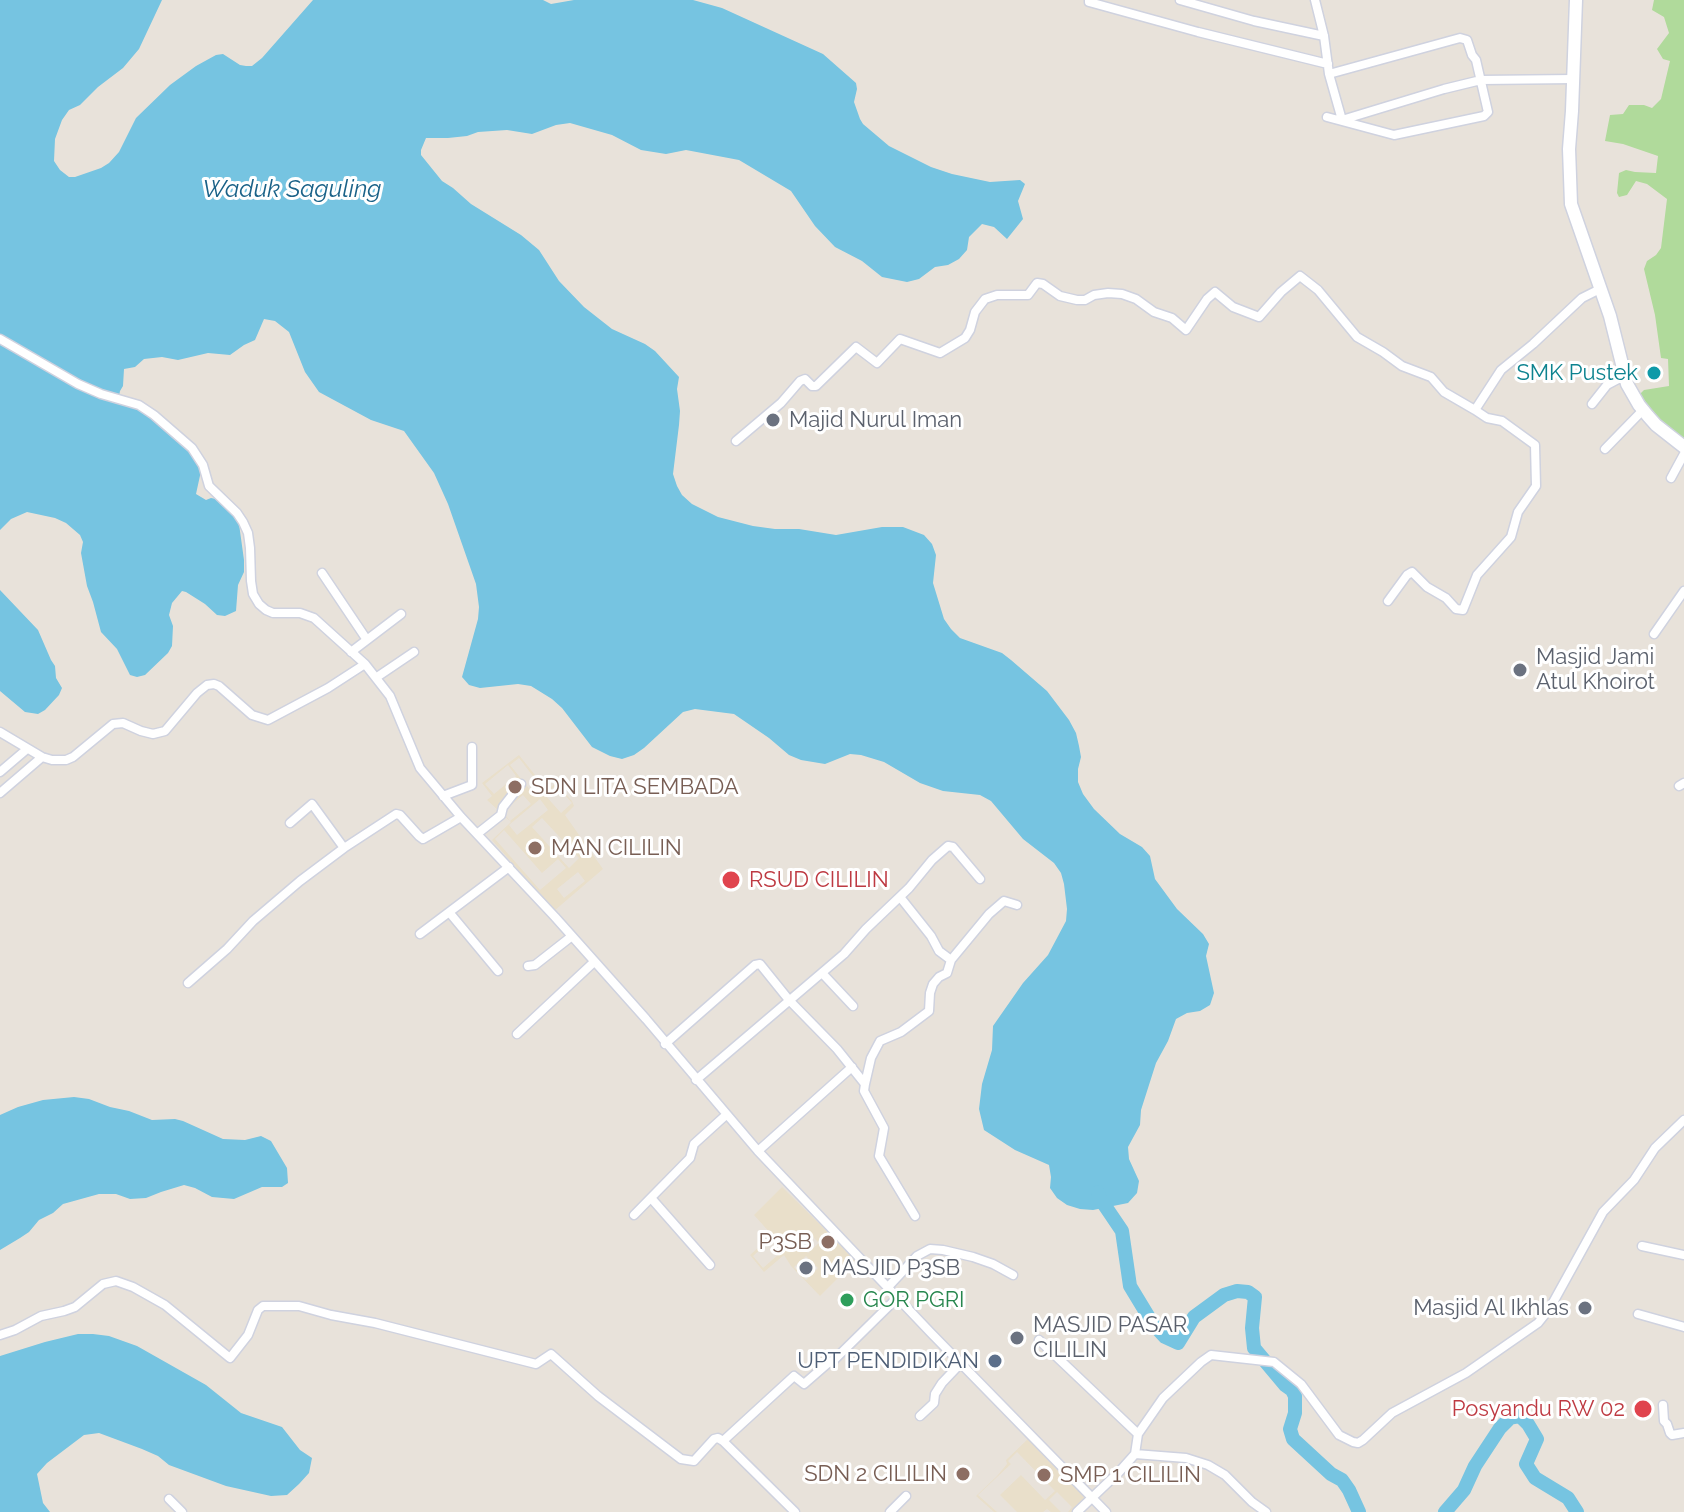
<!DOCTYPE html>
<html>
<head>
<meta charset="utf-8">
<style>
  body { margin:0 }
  canvas { display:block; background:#e8e2da }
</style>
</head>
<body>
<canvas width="1684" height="1512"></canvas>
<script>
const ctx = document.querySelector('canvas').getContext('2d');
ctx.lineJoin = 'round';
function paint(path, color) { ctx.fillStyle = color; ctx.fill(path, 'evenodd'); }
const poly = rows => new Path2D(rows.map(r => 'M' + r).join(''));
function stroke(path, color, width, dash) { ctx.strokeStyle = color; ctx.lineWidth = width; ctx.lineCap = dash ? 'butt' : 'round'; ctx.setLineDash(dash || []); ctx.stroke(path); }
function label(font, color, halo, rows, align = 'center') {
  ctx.font = font + ' Raleway,sans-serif'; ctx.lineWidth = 6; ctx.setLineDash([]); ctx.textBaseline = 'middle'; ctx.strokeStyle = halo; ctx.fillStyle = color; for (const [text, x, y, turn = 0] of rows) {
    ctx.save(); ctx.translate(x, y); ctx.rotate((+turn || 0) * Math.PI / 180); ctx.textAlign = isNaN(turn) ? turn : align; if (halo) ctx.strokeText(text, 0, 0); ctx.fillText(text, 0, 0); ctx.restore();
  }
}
paint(poly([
  [519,755,547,790,556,783,572,801,574,806,565,815,603,869,554,911,492,840,511,822,487,800,492,796,482,783],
  [519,758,539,784,531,791,510,765],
  [508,765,516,776,494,794,485,784],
  [556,785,572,803,561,813,545,795],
  [523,795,531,804,510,821,503,812],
  [540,799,548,810,517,835,509,825],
  [542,818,579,858,569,868,532,827],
  [504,830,542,873,558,859,566,868,540,890,495,839],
  [578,872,585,881,564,898,557,889],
  [782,1187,856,1260,820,1296,791,1266,784,1255,764,1272,750,1255,772,1235,754,1215],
  [807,1231,819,1243,808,1253,797,1241],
  [776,1235,787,1247,763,1268,753,1256],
  [806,1256,818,1268,806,1280,794,1267],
  [1029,1438,1088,1499,1074,1512,1068,1512,1072,1507,1057,1492,1049,1500,1061,1512,1051,1512,1047,1509,1043,1512,1017,1512,1000,1495,1021,1475,1045,1500,1055,1491,1017,1452,1008,1461,1011,1464,978,1495,997,1512,994,1512,976,1496,997,1476,1007,1464,1006,1460]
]), '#e9dfca');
paint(poly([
  [1654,0,1684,0,1684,439,1665,426,1642,403,1640,394,1644,390,1669,386,1668,359,1661,358,1655,315,1644,269,1647,261,1656,255,1661,248,1667,199,1647,184,1636,181,1627,195,1619,197,1617,193,1619,173,1626,170,1635,172,1656,173,1658,156,1623,144,1605,141,1610,115,1623,114,1629,105,1644,105,1652,108,1661,99,1670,61,1663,59,1657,49,1669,33,1664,17,1652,10]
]), '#b0da9b');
paint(poly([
  [0,0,162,0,139,49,123,68,98,87,80,105,69,110,62,120,55,139,54,161,60,170,69,177,75,177,101,168,109,163,119,152,136,118,170,85,196,66,216,55,223,54,240,65,246,66,252,66,262,58,313,0,543,0,551,4,574,0,693,0,722,8,823,54,856,83,857,89,854,102,860,119,863,124,889,146,931,167,952,174,990,182,1020,180,1025,184,1018,201,1023,219,1007,239,994,227,982,224,969,237,967,250,959,259,948,265,935,267,919,279,907,282,882,277,862,261,835,247,815,226,791,191,739,160,686,150,666,154,641,150,612,135,570,123,556,125,532,134,507,130,478,132,467,136,448,138,426,138,421,150,421,155,442,181,453,188,471,204,521,235,539,250,559,281,584,307,612,329,645,344,655,351,679,377,677,389,680,411,679,425,673,474,677,486,682,495,692,504,718,517,753,526,775,529,799,529,836,535,882,527,903,527,924,535,932,544,936,555,933,583,944,619,951,629,960,638,1002,653,1011,660,1047,691,1069,720,1076,733,1079,746,1081,757,1078,769,1078,782,1083,794,1094,809,1120,834,1142,847,1150,856,1155,879,1177,909,1203,934,1209,944,1206,956,1214,993,1210,1005,1200,1011,1187,1013,1176,1019,1168,1041,1156,1063,1141,1110,1140,1125,1128,1147,1129,1159,1139,1181,1137,1193,1128,1203,1093,1210,1080,1209,1067,1205,1057,1198,1050,1188,1051,1177,1049,1165,1015,1150,984,1130,979,1109,982,1084,992,1050,993,1026,1023,983,1048,955,1066,921,1067,909,1064,884,1061,873,1054,863,1023,839,991,801,980,795,943,791,920,783,884,762,861,755,850,754,825,764,801,760,789,755,769,738,734,714,695,709,683,712,644,748,634,755,622,759,610,756,592,747,562,708,552,699,531,686,518,684,480,688,469,685,462,677,478,619,479,607,476,584,448,504,434,473,404,431,371,420,319,392,305,372,289,332,275,321,264,319,255,340,244,345,230,355,208,353,178,360,162,357,144,359,135,367,124,369,123,386,120,391,119,396,183,442,195,458,201,471,196,494,206,500,211,498,221,500,230,510,239,524,244,560,244,572,238,585,236,611,225,616,217,615,205,604,186,592,182,591,172,603,169,615,173,626,172,646,168,653,145,675,137,677,130,675,117,649,101,632,93,602,87,586,81,553,83,542,80,535,66,523,55,518,27,512,11,519,0,530],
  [0,590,38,630,51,660,55,666,56,678,62,688,59,695,45,710,38,714,25,712,0,691],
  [74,1097,89,1099,110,1107,129,1111,152,1120,175,1119,183,1121,223,1139,245,1140,261,1136,271,1141,287,1168,288,1183,282,1187,262,1187,234,1199,212,1197,195,1188,184,1185,161,1192,146,1198,130,1199,116,1194,99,1194,63,1204,53,1213,39,1220,29,1232,20,1238,0,1250,0,1115,18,1107,43,1100],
  [78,1334,93,1334,109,1336,137,1346,206,1385,241,1413,282,1427,300,1450,312,1458,309,1473,299,1484,287,1495,271,1496,226,1486,169,1465,158,1456,142,1449,99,1433,84,1435,47,1463,37,1474,43,1503,50,1512,0,1512,0,1356,45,1342]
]), '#76c4e1');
stroke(poly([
  [1098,1192,1099,1197,1122,1231,1130,1286,1153,1324,1165,1337,1178,1343,1194,1317,1224,1295,1237,1291,1248,1292,1255,1297,1252,1328,1254,1348,1285,1385,1292,1390,1295,1396,1295,1413,1290,1429,1293,1439,1331,1474,1342,1480,1349,1490,1359,1512],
  [1445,1512,1464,1490,1475,1466,1500,1428,1510,1418,1520,1416,1528,1424,1537,1439,1526,1464,1535,1478,1568,1498,1577,1512]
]), '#76c4e1', 14);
const minor = poly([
  [1089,0,1089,2,1198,32,1328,64],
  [1180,0,1254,21,1324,36],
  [1315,0,1324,36,1329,74,1342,120,1444,89,1481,80,1574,79],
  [1327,117,1394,135,1484,116,1488,112,1476,60,1472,55,1467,40,1460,38,1329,74],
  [0,339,78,384,101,394,139,405,154,415,192,448,203,465,209,486,237,513,243,522,248,533,250,548,251,581,253,594,259,604,266,610,273,613,300,613,314,618,365,664,390,696,420,768,461,817,555,917,646,1019,758,1151,931,1333,1106,1512],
  [1592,404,1607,385,1624,376],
  [736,441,781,403,800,381,805,379,812,386,816,386,856,347,877,363,900,339,940,353,965,338,970,330,975,312,985,299,997,295,1028,295,1037,283,1043,284,1060,296,1077,300,1085,300,1094,295,1108,293,1122,294,1136,299,1154,312,1172,318,1186,330,1207,299,1215,292,1233,307,1259,317,1281,292,1300,276,1318,290,1357,337,1383,352,1402,366,1431,377,1444,392,1475,410,1501,370,1533,344,1582,298,1600,289],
  [1605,449,1643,410],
  [1671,478,1684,454],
  [322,573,367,640],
  [1388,601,1407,575,1412,572,1427,587,1446,598,1456,609,1463,610,1477,575,1511,537,1518,512,1536,486,1535,445,1502,421,1487,418,1475,410],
  [1654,634,1684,591],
  [351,652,401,614],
  [377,677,414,652],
  [0,732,42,757,52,760,66,760,73,757,113,724,123,723,141,731,153,734,165,731,197,693,207,685,214,684,219,686,252,715,268,720,328,688,365,664],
  [0,772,27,749],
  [1679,786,1684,783],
  [0,793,42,757],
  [443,796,472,785,472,747],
  [290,823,312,804,344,848,396,814,400,815,419,836,423,839,461,817],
  [477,834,501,815,503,807,521,784],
  [900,897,931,936,939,951,951,960],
  [449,912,498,971],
  [420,934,509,867],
  [528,966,535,965,572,936],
  [822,973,853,1006],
  [188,983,227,949,253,921,300,881,344,848],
  [517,1034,594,962],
  [665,1044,755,965,760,964,789,1000,837,1049,865,1084,864,1091,884,1128,879,1156,915,1216],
  [696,1080,844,954,866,929,909,888,932,860,948,846,953,847,980,879],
  [865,1084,871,1058,880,1041,901,1032,929,1011,930,993,933,984,939,977,947,973,951,960,989,914,1004,901,1017,905],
  [758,1151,852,1067],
  [651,1198,710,1265],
  [634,1215,690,1158,694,1144,726,1115],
  [1642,1246,1684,1255],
  [888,1287,917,1256,930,1249,943,1250,973,1257,993,1264,1013,1275],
  [1638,1314,1684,1327],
  [0,1335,15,1330,41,1316,64,1311,75,1307,103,1284,116,1281,133,1287,165,1305,230,1358,248,1335,258,1310,263,1306,299,1306,331,1315,375,1323,536,1364,551,1354,598,1396,681,1459,694,1461,714,1439,718,1438,723,1441,795,1512],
  [1039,1340,1138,1434],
  [1663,1405,1664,1421,1667,1424,1670,1433,1672,1435,1684,1433],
  [920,1416,934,1403,935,1394,942,1383,961,1363],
  [723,1441,794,1376,804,1384,827,1364,834,1360,898,1297],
  [1135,1454,1186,1458,1208,1465,1225,1475,1252,1502,1266,1512],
  [169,1499,182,1512],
  [890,1512,906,1496],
  [1077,1512,1119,1472,1135,1454,1138,1434,1163,1398,1201,1362,1211,1355,1274,1362,1301,1384,1339,1435,1353,1442,1358,1443,1363,1440,1392,1413,1466,1373,1538,1323,1550,1308,1603,1212,1634,1180,1655,1148,1684,1120]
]);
const secondary = poly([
  [1576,0,1572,111,1569,149,1571,204,1610,316,1627,384,1639,405,1648,416,1656,425,1684,447]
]);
stroke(minor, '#cfd2df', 11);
stroke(secondary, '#cfd2df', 15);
stroke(minor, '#fff', 8);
stroke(secondary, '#fff', 12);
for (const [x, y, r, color] of [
  [1654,373,8,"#0f9aa8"],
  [773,420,8,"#6b7280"],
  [1520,670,8,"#6b7280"],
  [515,787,8,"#8d6e63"],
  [535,848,8,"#8d6e63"],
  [731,880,10,"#e0444e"],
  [828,1242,8,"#8d6e63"],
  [806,1268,8,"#6b7280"],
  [847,1300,8,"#2e9e5b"],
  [1585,1308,8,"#6b7280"],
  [1017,1338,8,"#6b7280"],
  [995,1361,8,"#5c6f8a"],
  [1643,1409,10,"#e0444e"],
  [963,1474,8,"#8d6e63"],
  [1044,1475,8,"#8d6e63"]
]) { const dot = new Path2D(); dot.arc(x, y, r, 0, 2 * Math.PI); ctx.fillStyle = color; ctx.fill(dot); stroke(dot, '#fff', 3); }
label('22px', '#0d838f', '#fff', [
  ["SMK Pustek",1638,373]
], 'right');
label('22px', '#5b616d', '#fff', [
  ["Majid Nurul Iman",789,420],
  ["Masjid Jami",1536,657],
  ["Atul Khoirot",1536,682],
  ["MASJID P3SB",822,1268],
  ["Masjid Al Ikhlas",1569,1308,"right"],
  ["MASJID PASAR",1033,1325],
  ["CILILIN",1033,1350]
], 'left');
label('22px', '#785e54', '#fff', [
  ["SDN LITA SEMBADA",531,787],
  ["MAN CILILIN",551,848],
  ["P3SB",812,1242,"right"],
  ["SDN 2 CILILIN",947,1474,"right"],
  ["SMP 1 CILILIN",1060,1475]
], 'left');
label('22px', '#be3a42', '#fff', [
  ["RSUD CILILIN",749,880],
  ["Posyandu RW 02",1625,1409,"right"]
], 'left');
label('22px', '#27864d', '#fff', [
  ["GOR PGRI",863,1300]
], 'left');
label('22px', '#4e5e75', '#fff', [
  ["UPT PENDIDIKAN",979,1361]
], 'right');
label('italic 24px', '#1a6288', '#fff', [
  ["Waduk Saguling",292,190]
]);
</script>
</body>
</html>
